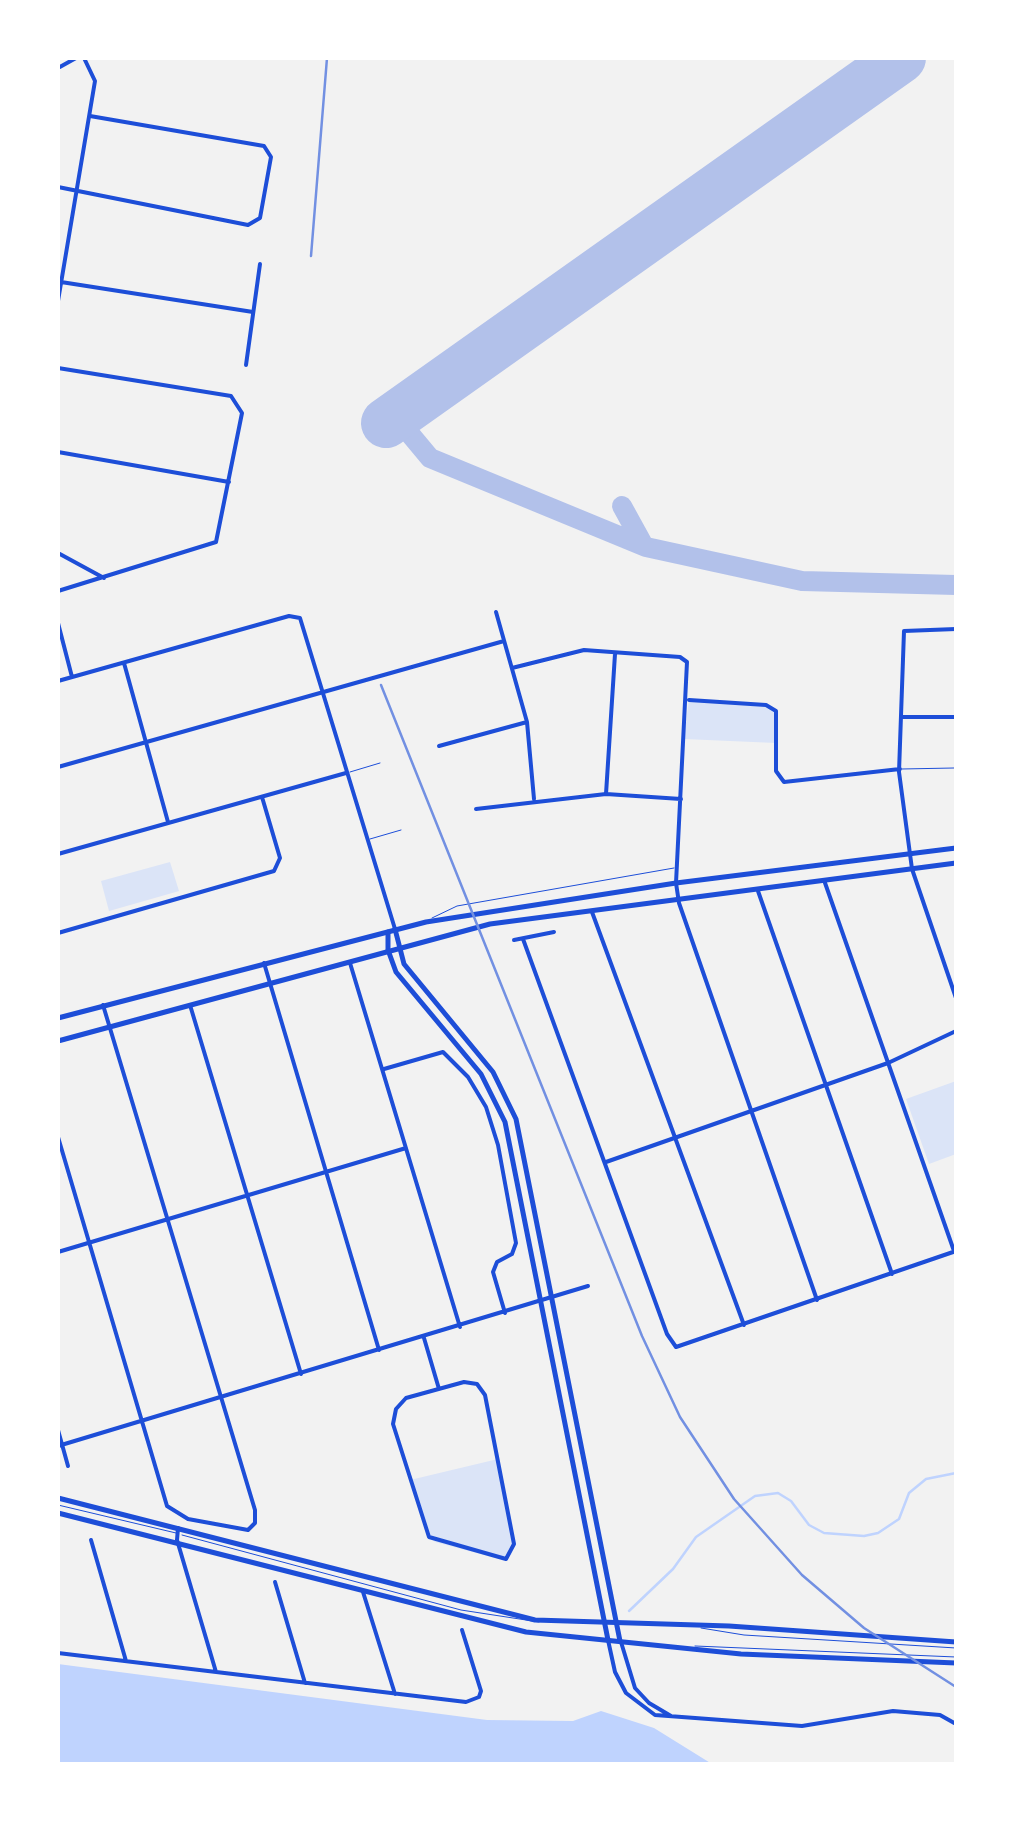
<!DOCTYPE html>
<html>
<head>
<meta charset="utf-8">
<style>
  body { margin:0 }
  #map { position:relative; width:1014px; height:1822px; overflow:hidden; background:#f2f2f2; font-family:"DM Sans",sans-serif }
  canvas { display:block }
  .frame { position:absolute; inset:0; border:60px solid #fff; pointer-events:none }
</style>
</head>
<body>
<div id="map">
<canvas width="1014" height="1822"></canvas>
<div class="frame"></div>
</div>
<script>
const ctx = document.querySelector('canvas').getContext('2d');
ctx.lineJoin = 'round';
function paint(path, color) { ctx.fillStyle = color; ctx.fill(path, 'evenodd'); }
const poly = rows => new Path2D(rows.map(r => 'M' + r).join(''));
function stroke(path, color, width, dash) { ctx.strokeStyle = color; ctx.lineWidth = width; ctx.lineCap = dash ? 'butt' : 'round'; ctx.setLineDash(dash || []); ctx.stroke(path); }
paint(poly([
  [689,699,767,704,777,713,776,743,684,739],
  [170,862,179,891,109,911,101,881],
  [956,1081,956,1154,929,1164,906,1099],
  [498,1459,514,1544,511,1555,499,1559,435,1542,429,1537,410,1480]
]), '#dbe4f7');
paint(poly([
  [58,1664,487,1720,573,1721,601,1711,654,1728,712,1764,58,1764]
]), '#bfd3fe');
stroke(poly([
  [629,1611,673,1569,696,1537,755,1496,778,1493,791,1501,809,1525,824,1533,864,1536,878,1533,899,1519,909,1493,926,1479,956,1473]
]), '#bfd3fe', 2.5);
stroke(poly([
  [395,416,430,458,646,547,802,581,956,585],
  [622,506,644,546]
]), '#b2c1ea', 20);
stroke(poly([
  [386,423,901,58]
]), '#b2c1ea', 50);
stroke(poly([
  [902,769,954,768],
  [350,772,380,763],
  [370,839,401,830],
  [432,918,457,906,674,868],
  [58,1505,176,1533],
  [182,1535,461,1610,539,1622],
  [701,1628,744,1635,956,1648],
  [695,1646,956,1657]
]), '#1d4ed8', 1);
stroke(poly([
  [58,68,76,58],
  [58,187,248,225,260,218,271,157,264,146,90,116],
  [61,282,253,312],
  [58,301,95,81,84,58],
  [246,365,260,264],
  [58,368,231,396,242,413,216,542,58,591],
  [58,452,229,482],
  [58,553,104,578],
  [496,612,527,722,534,799],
  [58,623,72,677],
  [956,629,904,631,899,772,912,869,956,998],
  [124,663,168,822],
  [512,668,584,650,680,657,687,662,676,883,679,903,817,1300],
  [58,681,289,616,300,618,395,929],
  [689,700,766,705,776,711,776,771,784,782,900,769],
  [901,717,956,717],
  [439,746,527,722],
  [58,767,504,641],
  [606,794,615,654],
  [476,809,606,794,681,799],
  [58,854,346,773],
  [824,880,954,1251],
  [758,891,892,1274],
  [592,912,744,1325],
  [58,933,274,871,280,858,262,797],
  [523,939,667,1334,676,1347,956,1251],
  [514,940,554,932],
  [264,963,379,1350],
  [350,963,460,1327],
  [190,1005,301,1374],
  [384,1069,443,1052,468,1077,486,1107,498,1145,516,1243,512,1254,497,1262,493,1272,505,1313],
  [58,1137,167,1506,188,1519,248,1530,255,1523,255,1510,103,1005],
  [606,1162,888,1063,956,1031],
  [58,1252,406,1148],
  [424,1338,439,1389],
  [464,1382,477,1384,485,1395,514,1544,506,1559,429,1537,393,1424,396,1409,406,1398,464,1382],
  [58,1430,68,1466],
  [58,1446,588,1286],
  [178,1528,177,1540,216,1672],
  [91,1540,126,1661],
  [275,1582,305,1683],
  [363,1592,395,1694],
  [608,1640,615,1672,626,1693,655,1715,802,1726,893,1711,940,1715,956,1724],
  [621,1642,635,1688,649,1703,671,1716],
  [58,1653,466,1702,479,1697,481,1691,462,1630]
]), '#1d4ed8', 4);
stroke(poly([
  [395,929,404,964,493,1072,516,1119,620,1641],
  [388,932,388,950,396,972,481,1074,505,1122,608,1640]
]), '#1d4ed8', 5);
stroke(poly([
  [58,1018,426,922,676,883,956,848],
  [58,1041,490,924,956,863],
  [58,1498,535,1620,729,1626,956,1642],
  [58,1513,526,1632,741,1654,956,1663]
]), '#1d4ed8', 5);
stroke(poly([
  [311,256,327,58],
  [381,685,642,1336,680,1417,734,1499,802,1575,864,1628,956,1687]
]), '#7290e2', 2.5);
</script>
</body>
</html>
